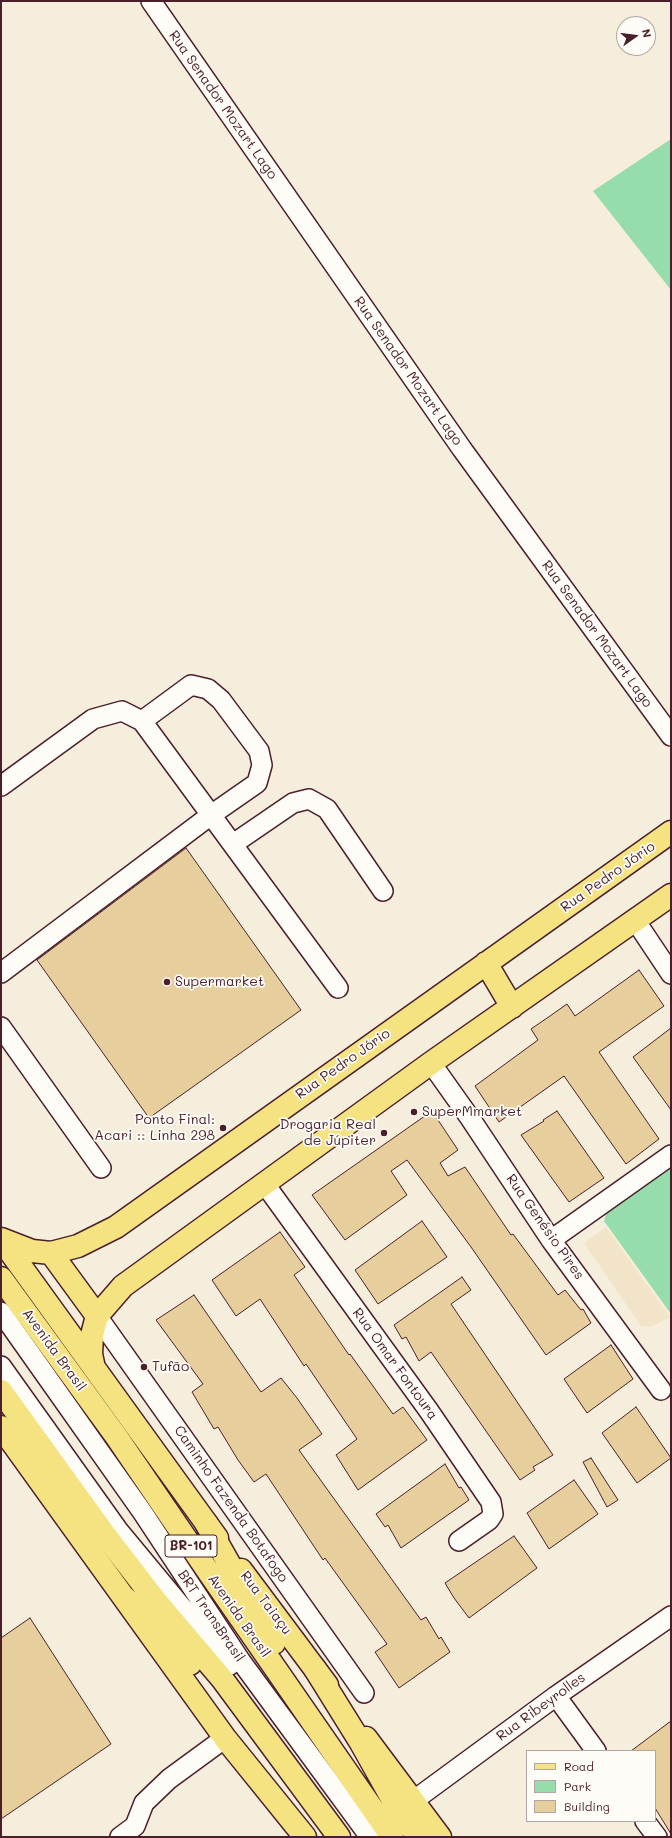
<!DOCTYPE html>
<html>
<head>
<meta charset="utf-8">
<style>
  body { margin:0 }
  #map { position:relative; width:672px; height:1838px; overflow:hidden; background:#f6eedc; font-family:Mali,sans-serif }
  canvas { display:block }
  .frame { position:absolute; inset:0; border:2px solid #4a1f2b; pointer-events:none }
  .legend { position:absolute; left:526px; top:1750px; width:130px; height:72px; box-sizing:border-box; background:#fdfcf7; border:1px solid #b5a4a5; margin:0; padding:5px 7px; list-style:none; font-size:12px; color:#4a1f2b }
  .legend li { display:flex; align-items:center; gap:8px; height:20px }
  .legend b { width:20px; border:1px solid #b5a4a5 }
  .north { position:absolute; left:616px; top:16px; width:40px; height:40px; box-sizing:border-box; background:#fdfcf7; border:1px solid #b5a4a5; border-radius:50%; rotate:76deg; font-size:11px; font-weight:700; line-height:16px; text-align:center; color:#4a1f2b }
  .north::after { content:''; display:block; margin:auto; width:14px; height:18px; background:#4a1f2b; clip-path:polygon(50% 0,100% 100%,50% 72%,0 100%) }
</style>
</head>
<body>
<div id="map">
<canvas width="672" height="1838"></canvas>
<div class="frame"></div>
<ul class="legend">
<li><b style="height:5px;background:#f5e382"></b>Road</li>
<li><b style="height:11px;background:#96ddab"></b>Park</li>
<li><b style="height:11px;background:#e7ce9d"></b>Building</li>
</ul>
<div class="north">N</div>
</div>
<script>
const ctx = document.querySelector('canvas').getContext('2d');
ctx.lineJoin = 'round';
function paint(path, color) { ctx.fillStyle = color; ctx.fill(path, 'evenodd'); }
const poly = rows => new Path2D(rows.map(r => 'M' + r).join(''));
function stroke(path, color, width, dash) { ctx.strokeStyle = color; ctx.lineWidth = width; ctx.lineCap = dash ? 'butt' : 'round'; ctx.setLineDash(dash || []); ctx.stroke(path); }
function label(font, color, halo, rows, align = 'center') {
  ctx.font = font + ' Mali,sans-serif'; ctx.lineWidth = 3.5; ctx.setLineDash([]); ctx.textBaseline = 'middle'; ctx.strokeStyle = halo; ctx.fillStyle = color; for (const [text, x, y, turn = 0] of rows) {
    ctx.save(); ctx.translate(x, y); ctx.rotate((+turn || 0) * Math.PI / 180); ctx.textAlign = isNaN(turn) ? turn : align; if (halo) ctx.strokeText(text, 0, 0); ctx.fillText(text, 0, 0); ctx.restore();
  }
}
paint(poly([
  [606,1227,670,1317,651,1327,641,1326,584,1243]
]), '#f2e4c9');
paint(poly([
  [671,139,671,290,593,191],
  [671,1162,671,1314,604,1221,608,1207]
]), '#96ddab');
const building = poly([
  [186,848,301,1010,149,1118,37,960,186,848],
  [639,970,664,1006,599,1052,659,1139,626,1164,564,1076,499,1122,475,1086,538,1040,531,1029,550,1016,567,1004,575,1016,639,970],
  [671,1028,671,1110,633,1057,671,1028],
  [432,1111,458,1150,440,1163,448,1176,465,1167,511,1235,513,1234,558,1295,565,1290,581,1310,583,1309,591,1323,546,1355,471,1247,407,1160,391,1171,407,1195,345,1240,312,1195,432,1111],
  [557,1111,604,1178,569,1202,521,1135,544,1121,543,1120,557,1111],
  [422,1221,447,1257,378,1304,355,1270,422,1221],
  [280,1232,305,1267,294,1275,349,1355,350,1354,393,1414,403,1407,427,1440,358,1490,336,1455,357,1439,306,1364,304,1366,260,1299,236,1316,212,1280,280,1232],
  [462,1277,471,1290,451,1304,553,1455,533,1467,535,1470,520,1480,431,1352,419,1361,406,1337,402,1339,394,1325,462,1277],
  [194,1295,261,1392,281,1378,297,1398,322,1434,299,1450,421,1620,426,1617,439,1639,441,1637,450,1652,399,1688,375,1652,387,1644,325,1558,323,1560,266,1474,254,1482,238,1460,218,1427,214,1429,192,1392,203,1384,156,1320,194,1295],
  [611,1345,633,1379,587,1413,564,1379,611,1345],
  [636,1407,671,1458,637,1483,602,1433,636,1407],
  [591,1458,618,1500,607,1507,583,1462,591,1458],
  [445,1464,459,1488,461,1487,469,1500,401,1548,388,1525,385,1527,376,1514,445,1464],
  [574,1480,598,1514,549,1549,527,1513,574,1480],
  [514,1536,537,1568,469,1618,454,1598,445,1583,514,1536],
  [30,1618,111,1744,1,1819,1,1638,30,1618],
  [671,1721,671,1834,655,1808,655,1751,631,1751,671,1721]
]);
paint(building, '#e7ce9d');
stroke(building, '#4a1f2b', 1);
const minor = poly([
  [151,1,462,449,671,736],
  [1,786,93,719,122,711,142,721,338,988],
  [233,844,293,803,309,799,327,809,383,891],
  [635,920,671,974],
  [1,973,211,815,257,783,262,765,259,751,221,700,208,689,191,685,142,721],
  [1,1027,101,1168],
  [431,1063,470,1118,551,1240,661,1390],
  [264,1183,429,1411,491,1502,493,1514,489,1520,459,1541],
  [551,1240,671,1155],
  [1,1312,143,1513,240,1660,370,1837],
  [97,1316,364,1693],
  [1,1366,118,1530,230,1665],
  [556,1696,596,1751],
  [413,1801,556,1696,671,1616],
  [645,1821,657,1837],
  [120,1837,135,1826,144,1803,169,1779,225,1738]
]);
const major = poly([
  [486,963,512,1007],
  [1,1239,32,1251,51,1253,78,1246,116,1227,671,832],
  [1,1239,217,1538],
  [51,1253,97,1316],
  [94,1368,91,1354,92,1335,97,1316,123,1286,431,1063,671,895],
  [1,1427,225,1738,305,1837],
  [241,1570,327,1685],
  [366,1738,440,1837]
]);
const highway = poly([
  [1,1278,116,1436,210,1574,392,1837],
  [1,1391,105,1535,155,1600,223,1680,339,1837],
  [206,1523,274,1643],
  [125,1598,159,1628,190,1664],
  [315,1669,361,1743,398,1809,418,1837]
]);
stroke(minor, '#4a1f2b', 22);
stroke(major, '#4a1f2b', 25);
stroke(highway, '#4a1f2b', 25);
stroke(minor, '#fdfcf7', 19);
stroke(major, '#f5e382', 22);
stroke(highway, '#f5e382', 22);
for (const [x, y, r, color] of [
  [167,982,4,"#4a1f2b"],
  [414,1112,4,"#4a1f2b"],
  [223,1128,4,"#4a1f2b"],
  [384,1133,4,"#4a1f2b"],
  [144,1367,4,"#4a1f2b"]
]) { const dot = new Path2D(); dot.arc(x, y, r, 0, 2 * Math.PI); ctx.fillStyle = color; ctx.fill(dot); stroke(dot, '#fdfcf7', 1.5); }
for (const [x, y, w] of [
  [191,1546,52]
]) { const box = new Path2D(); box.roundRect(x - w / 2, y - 11, w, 22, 3); ctx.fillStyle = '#fdfcf7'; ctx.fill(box); stroke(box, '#4a1f2b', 1); }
label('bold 13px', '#4a1f2b', null, [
  ["BR-101",191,1546]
]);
label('14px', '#4a1f2b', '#fdfcf7', [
  ["Rua Senador Mozart Lago",223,105,55],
  ["Rua Senador Mozart Lago",408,371,55],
  ["Rua Senador Mozart Lago",597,634,54],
  ["Rua Pedro Jório",608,877,-35],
  ["Rua Pedro Jório",343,1064,-35],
  ["Rua Genésio Pires",545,1227,55],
  ["Avenida Brasil",54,1350,54],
  ["Rua Omar Fontoura",395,1364,54],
  ["Caminho Fazenda Botafogo",231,1504,55],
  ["Rua Taiaçu",266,1603,53],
  ["BRT TransBrasil",211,1616,56],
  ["Avenida Brasil",239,1616,55],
  ["Rua Ribeyrolles",541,1707,-36]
]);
label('14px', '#4a1f2b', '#fdfcf7', [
  ["Supermarket",175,982],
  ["SuperMmarket",422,1112],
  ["Ponto Final:",215,1120,"right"],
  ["Acari :: Linha 298",215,1136,"right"],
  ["Drogaria Real",376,1125,"right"],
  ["de Júpiter",376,1141,"right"],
  ["Tufão",152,1367]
], 'left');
</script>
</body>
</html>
